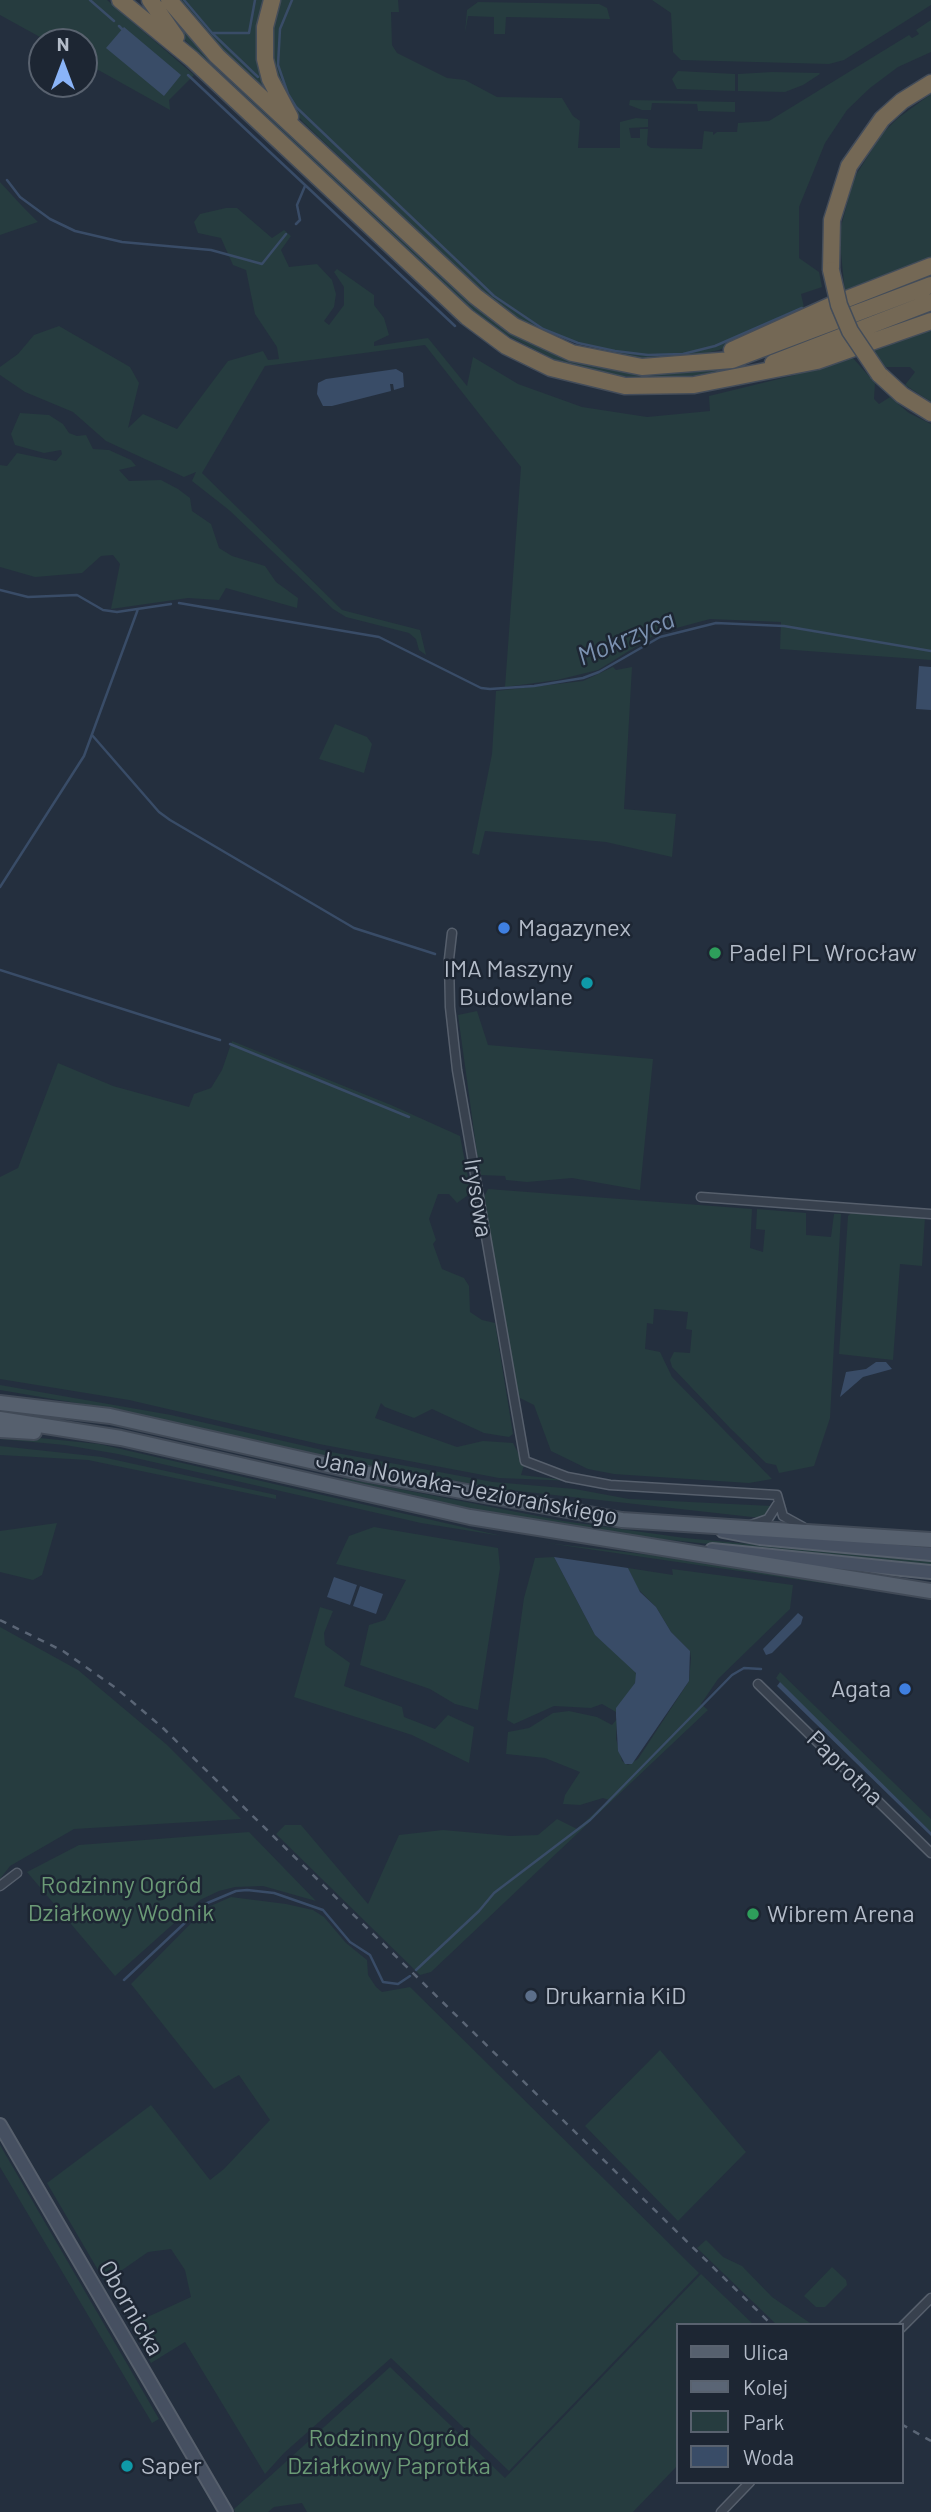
<!DOCTYPE html>
<html>
<head>
<meta charset="utf-8">
<style>
  body { margin:0 }
  #map { position:relative; width:931px; height:2512px; overflow:hidden; background:#242f3e; font-family:Barlow,sans-serif }
  canvas { display:block }
  .legend { position:absolute; left:676px; top:2323px; width:228px; height:161px; box-sizing:border-box; background:#1d2633; border:2px solid #59626f; margin:0; padding:9px 12px; list-style:none; font-size:21px; color:#b4bcc9 }
  .legend li { display:flex; align-items:center; gap:14px; height:35px }
  .legend b { width:35px; border:2px solid #59626f }
  .north { position:absolute; left:28px; top:28px; width:70px; height:70px; box-sizing:border-box; background:#1d2633; border:2px solid #59626f; border-radius:50%; rotate:0deg; font-size:19px; font-weight:700; line-height:28px; text-align:center; color:#b4bcc9 }
  .north::after { content:''; display:block; margin:auto; width:24px; height:32px; background:#8ab4f8; clip-path:polygon(50% 0,100% 100%,50% 72%,0 100%) }
</style>
</head>
<body>
<div id="map">
<canvas width="931" height="2512"></canvas>
<ul class="legend">
<li><b style="height:9px;background:#56606e"></b>Ulica</li>
<li><b style="height:9px;background:#5a6575"></b>Kolej</li>
<li><b style="height:19px;background:#263c3f"></b>Park</li>
<li><b style="height:19px;background:#394c67"></b>Woda</li>
</ul>
<div class="north">N</div>
</div>
<script>
const ctx = document.querySelector('canvas').getContext('2d');
ctx.lineJoin = 'round';
function paint(path, color) { ctx.fillStyle = color; ctx.fill(path, 'evenodd'); }
const poly = rows => new Path2D(rows.map(r => 'M' + r).join(''));
function stroke(path, color, width, dash) { ctx.strokeStyle = color; ctx.lineWidth = width; ctx.lineCap = dash ? 'butt' : 'round'; ctx.setLineDash(dash || []); ctx.stroke(path); }
function label(font, color, halo, rows, align = 'center') {
  ctx.font = font + ' Barlow,sans-serif'; ctx.lineWidth = 5; ctx.setLineDash([]); ctx.textBaseline = 'middle'; ctx.strokeStyle = halo; ctx.fillStyle = color; for (const [text, x, y, turn = 0] of rows) {
    ctx.save(); ctx.translate(x, y); ctx.rotate((+turn || 0) * Math.PI / 180); ctx.textAlign = isNaN(turn) ? turn : align; if (halo) ctx.strokeText(text, 0, 0); ctx.fillText(text, 0, 0); ctx.restore();
  }
}
paint(poly([
  [0,0,107,0,194,75,169,100,170,110,84,62,84,42,49,42,0,15],
  [155,0,163,0,313,152,475,307,500,326,556,355,616,371,672,374,740,363,741,367,681,378,616,376,554,359,497,330,435,278,214,70,185,40],
  [178,0,267,0,269,93,216,44],
  [279,0,398,0,399,12,391,12,392,45,397,53,447,78,465,80,497,97,562,98,573,116,580,121,578,148,620,148,620,122,636,118,648,119,648,127,629,128,631,138,640,138,640,129,648,129,647,145,651,148,702,149,704,131,713,132,713,135,717,132,737,132,738,123,769,121,909,35,912,38,919,34,916,30,931,20,931,52,898,67,870,88,847,110,825,143,799,207,799,258,819,272,822,287,801,294,805,312,719,350,691,357,650,360,600,350,524,324,482,292,303,122,288,104,271,65,270,29],
  [652,0,931,0,931,5,844,60,829,64,681,60,673,52,671,13],
  [478,2,599,4,607,8,610,19,506,17,505,34,494,34,494,17,468,16,465,33,467,10],
  [678,71,735,74,735,91,677,89,672,79],
  [772,72,819,73,820,74,803,85,785,92,738,91,738,74],
  [931,94,931,261,845,293,839,234,854,178,882,134,898,118],
  [630,100,735,102,735,112,698,111,697,104,652,103,651,110,642,110,629,105],
  [0,182,23,207,38,222,0,235],
  [226,208,237,208,272,238,284,230,291,236,281,250,289,267,317,264,332,280,336,294,334,307,324,321,329,325,344,305,344,287,334,272,337,269,374,295,374,305,384,318,389,335,374,342,374,346,428,338,467,386,473,357,518,384,582,407,647,417,710,411,709,396,795,375,795,372,852,357,875,383,874,399,879,404,890,397,909,413,931,424,931,660,780,649,781,622,710,619,658,633,598,670,557,680,505,687,521,467,425,345,265,366,202,473,342,610,420,630,426,655,419,650,416,639,409,633,346,617,333,609,229,510,192,481,196,472,184,477,106,441,73,412,25,392,0,375,0,367,18,354,34,335,59,326,130,367,139,383,128,428,143,414,177,429,228,361,263,351,268,360,279,359,277,347,255,314,246,270,233,265,221,238,198,233,194,222,200,214],
  [931,327,931,402,905,385,915,372,910,367,886,367,872,349],
  [20,413,49,415,63,424,69,433,77,436,86,435,93,449,109,450,131,460,136,466,119,470,129,481,161,480,178,489,190,498,192,511,211,524,219,548,232,556,265,566,276,582,298,598,297,608,226,588,219,600,188,598,111,609,120,564,113,555,101,556,82,573,35,577,0,567,0,465,7,466,17,453,56,461,62,454,61,450,44,453,15,445,11,434],
  [613,667,616,670,632,667,624,809,676,814,672,857,606,842,485,831,479,855,472,853,492,754,496,691,583,681],
  [335,724,367,737,372,744,364,773,319,759],
  [477,1011,488,1045,653,1059,640,1190,572,1178,527,1182,506,1180,505,1176,480,1175,458,1015],
  [232,1041,391,1105,460,1136,471,1193,457,1203,449,1194,438,1194,429,1219,436,1240,433,1244,442,1269,464,1278,469,1286,470,1312,482,1320,495,1323,513,1434,509,1437,484,1433,432,1409,414,1418,385,1407,381,1403,375,1418,457,1447,483,1441,513,1443,524,1465,521,1475,574,1481,499,1478,319,1444,129,1400,0,1379,0,1177,18,1168,58,1063,113,1086,189,1107,194,1094,211,1088,222,1070],
  [488,1189,752,1209,750,1248,763,1252,765,1230,756,1229,757,1209,806,1213,806,1235,831,1237,834,1214,841,1214,830,1418,814,1466,779,1473,776,1465,766,1463,730,1428,672,1367,670,1360,674,1352,690,1353,692,1330,686,1329,688,1312,654,1309,653,1324,647,1323,645,1349,660,1352,672,1377,772,1479,749,1483,614,1474,588,1469,551,1451,534,1405,516,1396,484,1197],
  [852,1212,925,1217,922,1266,900,1264,893,1360,839,1354,848,1216],
  [0,1385,171,1415,331,1452,493,1482,575,1489,629,1499,772,1506,770,1514,761,1518,500,1489,334,1459,129,1412,0,1390],
  [0,1434,99,1444,502,1536,421,1523,118,1454,65,1445,0,1439],
  [0,1446,102,1457,276,1495,276,1499,88,1460,0,1455],
  [343,1478,563,1521,685,1538,931,1561,931,1567,641,1537,478,1512,342,1482],
  [57,1523,42,1575,33,1580,0,1572,0,1531],
  [374,1527,498,1548,500,1568,478,1710,455,1704,430,1689,360,1665,369,1625,385,1620,406,1580,336,1564,349,1536],
  [547,1543,677,1558,885,1590,931,1599],
  [554,1557,595,1635,633,1667,637,1676,635,1683,616,1712,602,1704,591,1708,554,1706,514,1724,507,1720,524,1598,535,1558],
  [628,1568,673,1575,672,1569,793,1585,790,1609,718,1679,701,1704,708,1710,431,1972,420,1975,276,1834,285,1825,301,1825,368,1904,399,1835,443,1830,510,1836,538,1835,557,1819,577,1829,609,1800,603,1798,580,1805,563,1804,565,1795,580,1772,545,1758,506,1754,508,1732,529,1728,553,1713,569,1711,597,1717,612,1725,617,1719,616,1739,622,1761,628,1765,638,1759,689,1681,691,1658,690,1651,671,1632,656,1607,638,1589],
  [320,1607,333,1611,324,1633,325,1645,350,1663,344,1686,402,1707,404,1717,435,1729,448,1715,474,1727,469,1763,412,1735,294,1697],
  [0,1627,78,1670,166,1744,241,1819,74,1829,10,1866,0,1879],
  [780,1672,931,1819,931,1832,787,1690,776,1678],
  [249,1832,316,1901,263,1886,235,1887,219,1891,200,1900,115,1976,27,1872,79,1845],
  [231,1897,286,1904,313,1910,324,1917,346,1943,367,1960,368,1975,376,1987,382,1992,410,1987,699,2273,509,2471,391,2358,284,2453,265,2474,185,2342,151,2363,130,2325,191,2297,185,2270,171,2249,148,2252,105,2282,47,2183,151,2105,210,2180,224,2169,270,2120,239,2075,214,2089,131,1984,206,1908],
  [660,2050,746,2152,678,2221,585,2126],
  [0,2145,159,2419,152,2423,0,2167],
  [706,2240,723,2257,742,2266,772,2297,813,2325,777,2325,697,2248],
  [832,2267,846,2280,847,2285,825,2307,816,2307,804,2296],
  [701,2274,754,2325,677,2325,677,2466,633,2512,307,2512,302,2503,274,2507,268,2512,235,2512,234,2509,390,2367,505,2478]
]), '#263c3f');
paint(poly([
  [124,27,181,75,164,96,106,48],
  [396,369,403,373,404,387,394,390,393,384,390,384,391,391,332,406,323,406,317,394,318,383,326,379],
  [919,666,931,667,931,710,916,709],
  [876,1362,886,1362,892,1369,863,1377,840,1397,846,1372,866,1369],
  [554,1557,628,1568,640,1592,656,1607,671,1632,690,1651,689,1681,632,1764,625,1764,618,1751,616,1716,616,1708,635,1683,636,1673,595,1635],
  [334,1577,357,1585,350,1605,327,1597],
  [360,1586,383,1594,376,1614,353,1606],
  [798,1613,803,1617,801,1624,772,1653,766,1655,763,1649],
  [780,1682,931,1832,931,1836,777,1686]
]), '#394c67');
stroke(poly([
  [90,0,114,21],
  [184,0,212,33,249,33,255,0],
  [292,0,280,29,278,65,288,94,296,107,494,296,543,329,578,343,615,351,648,355,683,354,715,346,802,308],
  [119,26,122,29],
  [212,33,258,77],
  [188,75,455,326],
  [7,180,20,197,50,219,75,231,122,242,211,250,262,264,286,234],
  [296,224,300,220,297,205,305,186],
  [0,590,28,597,77,595,103,610,117,612,171,604],
  [179,603,379,637,481,688,490,689,534,686,583,678,599,672,660,637,716,623,784,626,931,651],
  [92,735,159,812,170,820,354,928,435,954],
  [0,887,84,756,138,609],
  [0,970,220,1040],
  [230,1044,409,1117],
  [416,1970,479,1911,494,1893,590,1820,732,1675,744,1668,761,1669],
  [124,1980,205,1904,236,1891,247,1890,274,1893,323,1910,350,1942,370,1955,383,1982,398,1984,410,1976]
]), '#394c67', 2.5);
const street = poly([
  [452,933,449,959,450,1007,457,1070,525,1461,567,1477,610,1485,777,1495,783,1516,803,1527],
  [701,1197,931,1214],
  [751,1525,768,1519,777,1505],
  [758,1684,931,1853],
  [0,1886,17,1873],
  [901,2328,931,2298],
  [721,2512,750,2482]
]);
const secondary = poly([
  [723,1531,760,1538,931,1554],
  [712,1550,931,1572],
  [0,2125,226,2512]
]);
const primary = poly([
  [0,1403,110,1416,368,1474,622,1520,931,1540],
  [0,1419,121,1438,470,1517,931,1591],
  [0,1430,34,1432]
]);
const highway = poly([
  [120,0,192,59,467,317,506,346,551,368,625,386,694,385,817,361,931,321],
  [150,0,176,37],
  [169,0,217,56,475,296,514,326,572,353,642,367,732,360,931,285],
  [272,0,265,27,265,59,270,79,290,117],
  [831,270,832,220,849,166,882,119,902,101,931,83],
  [732,350,834,304,931,266],
  [773,363,931,302],
  [879,374,902,395,931,413]
]);
stroke(street, '#565f6c', 11);
stroke(secondary, '#565f6c', 16);
stroke(primary, '#414a57', 18);
stroke(highway, '#434c59', 19);
stroke(street, '#38414e', 8);
stroke(secondary, '#465061', 12);
stroke(primary, '#56606e', 14);
stroke(highway, '#746855', 16);
stroke(poly([
  [0,1620,63,1651,116,1688,163,1728,772,2325],
  [901,2424,931,2441]
]), '#5a6575', 2.5, [7, 7]);
const highwayBridge = poly([
  [831,270,839,305,850,331,879,374]
]);
stroke(highwayBridge, '#434c59', 19, []);
stroke(highwayBridge, '#746855', 16);
for (const [x, y, r, color] of [
  [504,928,7,"#3f7fe0"],
  [715,953,7,"#2e9e5b"],
  [587,983,7,"#0f9aa8"],
  [905,1689,7,"#3f7fe0"],
  [753,1914,7,"#2e9e5b"],
  [531,1996,7,"#5c6f8a"],
  [127,2466,7,"#0f9aa8"]
]) { const dot = new Path2D(); dot.arc(x, y, r, 0, 2 * Math.PI); ctx.fillStyle = color; ctx.fill(dot); stroke(dot, '#1d2633', 2.5); }
label('24px', '#b4bcc9', '#1d2633', [
  ["Magazynex",518,928],
  ["Padel PL Wrocław",729,953],
  ["IMA Maszyny",573,969,"right"],
  ["Budowlane",573,997,"right"],
  ["Agata",891,1689,"right"],
  ["Wibrem Arena",767,1914],
  ["Drukarnia KiD",545,1996],
  ["Saper",141,2466]
], 'left');
label('24px', '#b4bcc9', '#1d2633', [
  ["Irysowa",478,1198,81],
  ["Jana Nowaka-Jeziorańskiego",467,1488,11],
  ["Paprotna",845,1768,44],
  ["Obornicka",131,2308,60]
]);
label('24px', '#6b9a76', '#1d2633', [
  ["Rodzinny Ogród",121,1885],
  ["Działkowy Wodnik",121,1913],
  ["Rodzinny Ogród",389,2438],
  ["Działkowy Paprotka",389,2466]
]);
label('italic 26px', '#7c92b1', '#1d2633', [
  ["Mokrzyca",626,638,-23]
]);
</script>
</body>
</html>
